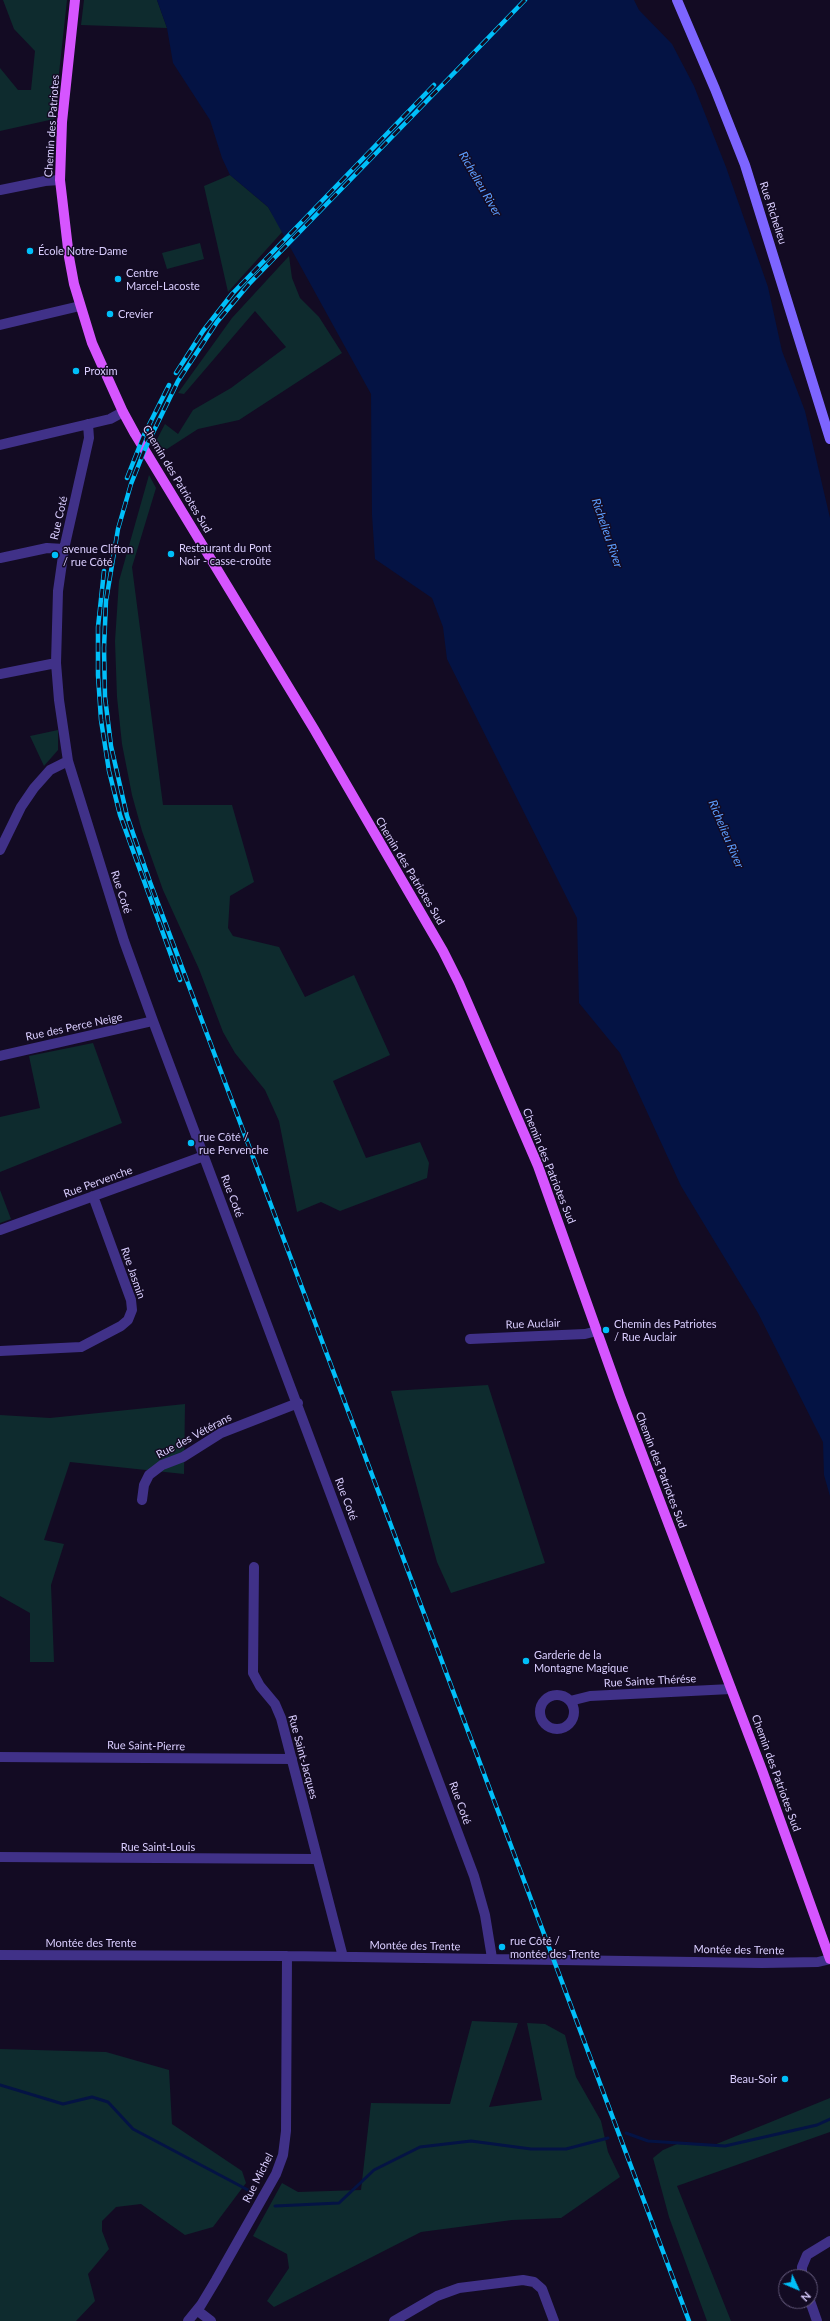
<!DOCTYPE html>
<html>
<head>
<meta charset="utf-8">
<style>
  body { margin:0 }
  #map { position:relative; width:830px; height:2321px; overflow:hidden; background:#130b23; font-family:Lato,sans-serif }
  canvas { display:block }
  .north { position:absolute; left:778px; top:2269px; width:40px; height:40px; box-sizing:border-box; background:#130b23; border:1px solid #63597b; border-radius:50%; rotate:134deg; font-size:11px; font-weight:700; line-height:16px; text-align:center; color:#daceff }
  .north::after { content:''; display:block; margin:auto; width:14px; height:18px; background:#00bff9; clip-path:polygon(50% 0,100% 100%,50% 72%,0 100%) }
</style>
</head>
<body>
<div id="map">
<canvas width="830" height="2321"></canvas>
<div class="north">N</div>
</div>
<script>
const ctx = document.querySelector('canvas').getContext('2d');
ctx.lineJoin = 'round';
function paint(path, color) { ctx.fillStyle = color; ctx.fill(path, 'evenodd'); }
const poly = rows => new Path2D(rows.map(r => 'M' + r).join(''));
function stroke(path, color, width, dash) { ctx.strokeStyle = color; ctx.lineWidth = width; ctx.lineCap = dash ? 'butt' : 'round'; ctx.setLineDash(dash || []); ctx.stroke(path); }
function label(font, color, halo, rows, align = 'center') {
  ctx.font = font + ' Lato,sans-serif'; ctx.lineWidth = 3; ctx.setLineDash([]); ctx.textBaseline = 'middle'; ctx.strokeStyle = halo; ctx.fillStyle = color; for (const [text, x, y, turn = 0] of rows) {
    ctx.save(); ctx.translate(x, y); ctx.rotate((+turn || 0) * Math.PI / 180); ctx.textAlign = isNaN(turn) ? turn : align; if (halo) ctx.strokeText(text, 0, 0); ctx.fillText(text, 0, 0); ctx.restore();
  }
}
paint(poly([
  [3,0,67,0,54,119,0,131,0,68,18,90,31,90,35,51,14,29],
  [84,0,157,0,167,28,81,25],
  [230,175,268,207,283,231,228,292,204,186],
  [200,243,204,259,167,269,162,253],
  [289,256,292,278,300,298,319,317,342,353,239,420,198,429,167,449,154,445,165,424,178,434,193,410,231,388,286,347,255,311,184,394,178,393,232,318],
  [149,475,156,488,132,567,163,805,232,805,254,882,230,896,228,928,233,936,279,947,305,997,354,975,390,1055,333,1081,366,1158,420,1142,429,1163,427,1178,340,1211,321,1202,297,1212,279,1121,265,1090,235,1053,223,1032,199,969,163,890,142,831,132,795,122,744,117,697,115,641,119,581],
  [58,730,58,750,44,766,30,736],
  [93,1043,122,1123,0,1172,0,1117,40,1108,29,1056],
  [0,1190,11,1219,0,1223],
  [488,1385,545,1563,451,1593,437,1562,391,1391],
  [185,1404,184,1474,70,1462,44,1540,64,1544,51,1585,54,1662,30,1662,30,1613,0,1596,0,1415,50,1418],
  [472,2021,518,2023,489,2107,542,2100,527,2023,545,2024,565,2035,576,2077,601,2121,608,2152,620,2177,561,2218,512,2220,421,2232,274,2307,267,2301,289,2268,287,2254,253,2236,282,2183,298,2192,361,2190,371,2103,450,2104],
  [0,2049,106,2052,169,2070,172,2124,242,2171,246,2183,213,2227,185,2235,141,2204,116,2207,102,2221,102,2231,109,2249,88,2274,95,2301,76,2321,0,2321],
  [830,2098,830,2132,677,2186,731,2321,707,2321,669,2217,653,2158,663,2150,677,2144,714,2145]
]), '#0e2b2e');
paint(poly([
  [157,0,634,0,639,10,672,44,694,86,726,167,768,287,782,351,805,411,830,518,830,1496,824,1475,823,1442,758,1313,681,1186,620,1053,579,1003,577,918,447,659,443,627,432,598,375,559,372,515,371,394,268,207,230,175,222,158,210,120,173,63,167,28]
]), '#041344');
stroke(poly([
  [0,2085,63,2104,92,2097,108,2102,133,2129,248,2190],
  [626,2133,648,2141,725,2146,817,2125,830,2119],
  [275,2206,339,2203,374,2170,420,2147,471,2141,531,2149,566,2149,608,2138]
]), '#041344', 3);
stroke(poly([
  [0,190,45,181,60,180],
  [0,325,80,306],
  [88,424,89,438,64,549,58,591,56,663,59,700,68,761,124,941,153,1021,474,1876,485,1915,492,1958],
  [0,445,110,419,123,412],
  [0,558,47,548,64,549],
  [0,674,56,663],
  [0,850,21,807,34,788,50,770,68,761],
  [0,1056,153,1021],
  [0,1230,204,1156],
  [470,1339,585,1334,597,1331],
  [0,1351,81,1347,121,1326,128,1320,132,1310,131,1300,93,1196],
  [142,1500,144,1485,149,1475,162,1465,183,1457,221,1433,298,1403],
  [254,1567,253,1673,260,1686,275,1704,281,1718,343,1957],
  '540 1712a17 17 0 1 1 34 0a17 17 0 1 1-34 0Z',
  [570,1701,590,1696,731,1689],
  [0,1757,292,1759],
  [0,1857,316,1859],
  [0,1955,287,1956,762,1963,818,1962,830,1959],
  [802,2277,802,2267,807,2255,830,2241],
  [810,2301,817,2321],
  [198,2311,211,2321],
  [188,2321,201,2305,216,2280,276,2174,283,2155,286,2131,287,1956],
  [394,2321,437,2296,459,2288,523,2280,534,2282,542,2289,554,2321]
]), '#403188', 10);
stroke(poly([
  [677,0,715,89,745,165,830,439]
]), '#7d65ff', 10);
stroke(poly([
  [75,0,62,122,60,180,69,257,74,284,92,343,123,412,135,434,314,729,443,951,459,983,538,1166,620,1396,762,1770,830,1959]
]), '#d655ff', 10);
const rail = poly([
  [525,0,249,284,217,322,178,381,145,449,131,484,118,529,106,601,104,648,105,697,111,746,127,816,150,882,689,2321],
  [176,373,203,331,232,294,434,85],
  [127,478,144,435,169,385],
  [104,571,98,627,98,675,101,720,109,771,120,815,180,980]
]);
stroke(rail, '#00bff9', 4.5);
stroke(rail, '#130b23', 3, [9]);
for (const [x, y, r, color] of [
  [30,251,4,"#00bff9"],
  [118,279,4,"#00bff9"],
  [110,314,4,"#00bff9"],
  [76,371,4,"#00bff9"],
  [171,554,4,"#00bff9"],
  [55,555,4,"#00bff9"],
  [191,1143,4,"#00bff9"],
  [606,1330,4,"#00bff9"],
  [526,1661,4,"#00bff9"],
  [502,1947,4,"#00bff9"],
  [785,2079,4,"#00bff9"]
]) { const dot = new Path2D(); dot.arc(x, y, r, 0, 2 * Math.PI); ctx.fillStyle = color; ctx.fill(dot); stroke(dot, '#130b23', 1.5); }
label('11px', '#daceff', '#130b23', [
  ["Chemin des Patriotes",52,126,-86],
  ["Rue Richelieu",773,213,72],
  ["Chemin des Patriotes Sud",177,479,59],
  ["Rue Coté",59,518,-77],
  ["Chemin des Patriotes Sud",410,871,59],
  ["Rue Coté",121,892,72],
  ["Rue des Perce Neige",74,1027,-12],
  ["Chemin des Patriotes Sud",549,1166,68],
  ["Rue Pervenche",98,1182,-20],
  ["Rue Coté",232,1196,69],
  ["Rue Jasmin",133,1273,71],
  ["Rue Auclair",533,1324,-2],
  ["Rue des Vétérans",194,1436,-28],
  ["Chemin des Patriotes Sud",661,1470,69],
  ["Rue Coté",346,1499,69],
  ["Rue Sainte Thérése",650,1681,-3],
  ["Rue Saint-Pierre",146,1746,1],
  ["Rue Saint-Jacques",303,1757,75],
  ["Chemin des Patriotes Sud",776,1773,70],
  ["Rue Coté",460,1803,70],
  ["Rue Saint-Louis",158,1847],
  ["Montée des Trente",91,1943],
  ["Montée des Trente",415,1946,1],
  ["Montée des Trente",739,1950,1],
  ["Rue Michel",258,2178,-63]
]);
label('11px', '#daceff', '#130b23', [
  ["École Notre-Dame",38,251],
  ["Centre",126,273],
  ["Marcel-Lacoste",126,286],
  ["Crevier",118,314],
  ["Proxim",84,371],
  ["Restaurant du Pont",179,548],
  ["Noir - casse-croûte",179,561],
  ["avenue Clifton",63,549],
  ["/ rue Côté",63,562],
  ["rue Côté /",199,1137],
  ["rue Pervenche",199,1150],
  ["Chemin des Patriotes",614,1324],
  ["/ Rue Auclair",614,1337],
  ["Garderie de la",534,1655],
  ["Montagne Magique",534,1668],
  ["rue Côté /",510,1941],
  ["montée des Trente",510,1954],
  ["Beau-Soir",777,2079,"right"]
], 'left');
label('italic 12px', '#5c9eff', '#130b23', [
  ["Richelieu River",480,184,60],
  ["Richelieu River",607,533,71],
  ["Richelieu River",726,834,67]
]);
</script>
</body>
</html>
